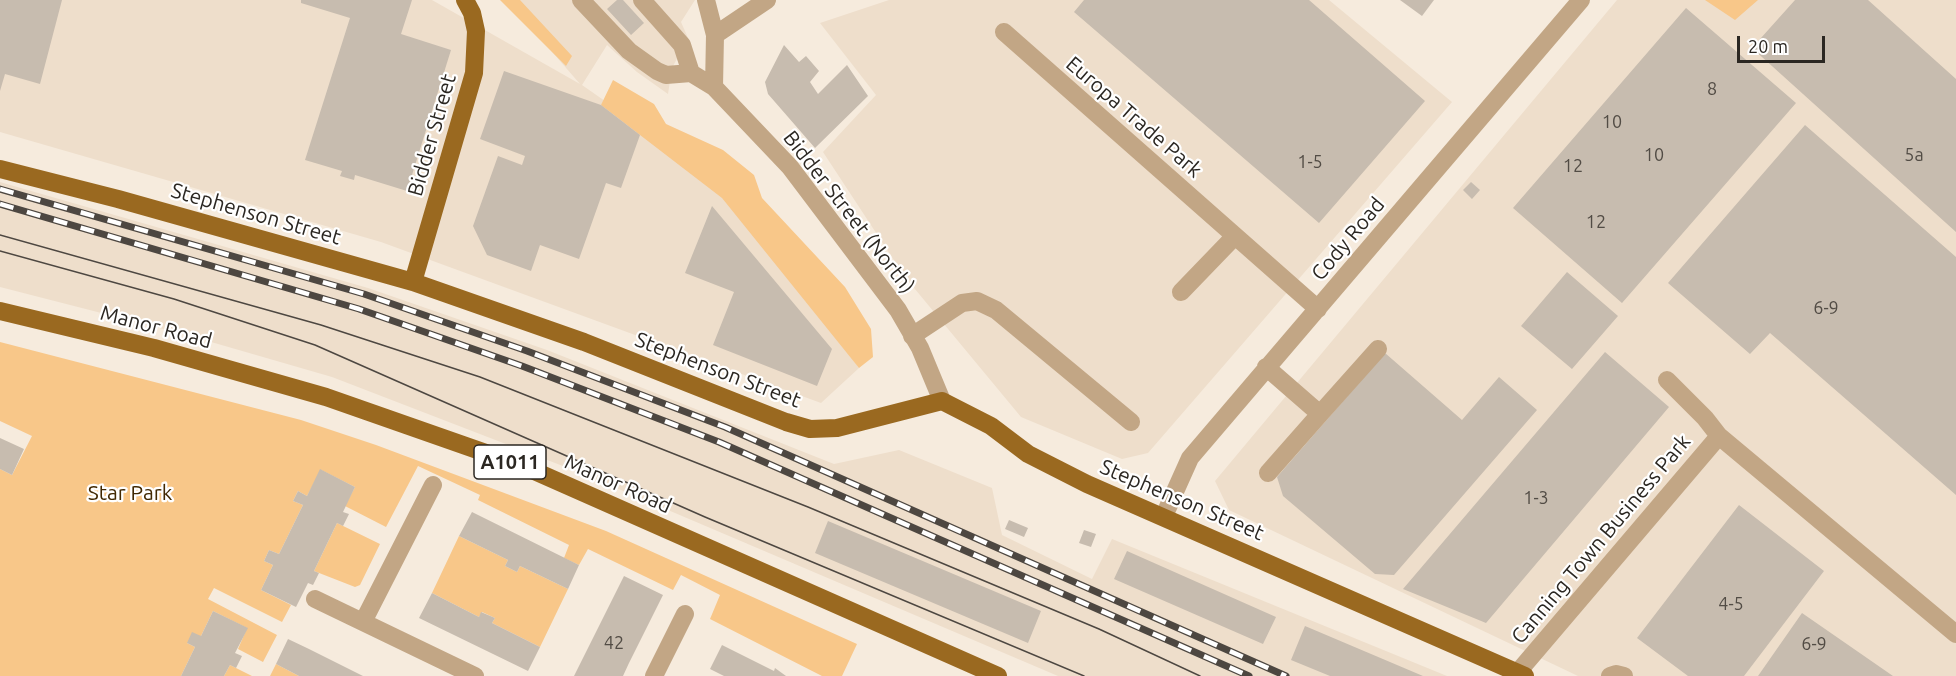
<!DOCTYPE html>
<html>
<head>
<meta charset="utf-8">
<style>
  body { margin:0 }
  #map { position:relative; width:1956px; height:676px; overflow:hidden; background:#f6ebdd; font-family:Ubuntu,sans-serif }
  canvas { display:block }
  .scale { position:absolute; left:1737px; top:36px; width:88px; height:27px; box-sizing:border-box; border:3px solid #2b2722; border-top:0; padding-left:8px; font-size:18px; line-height:21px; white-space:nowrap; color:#2b2722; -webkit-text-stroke:4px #fff; paint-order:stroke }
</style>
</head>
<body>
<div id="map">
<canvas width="1956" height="676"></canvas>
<div class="scale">20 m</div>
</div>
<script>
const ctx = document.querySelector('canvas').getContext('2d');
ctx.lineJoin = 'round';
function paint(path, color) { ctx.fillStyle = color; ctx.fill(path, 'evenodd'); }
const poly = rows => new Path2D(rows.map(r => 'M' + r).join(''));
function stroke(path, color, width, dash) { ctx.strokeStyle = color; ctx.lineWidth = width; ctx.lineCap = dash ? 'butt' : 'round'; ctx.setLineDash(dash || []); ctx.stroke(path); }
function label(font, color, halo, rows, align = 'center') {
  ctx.font = font + ' Ubuntu,sans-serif'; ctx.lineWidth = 4.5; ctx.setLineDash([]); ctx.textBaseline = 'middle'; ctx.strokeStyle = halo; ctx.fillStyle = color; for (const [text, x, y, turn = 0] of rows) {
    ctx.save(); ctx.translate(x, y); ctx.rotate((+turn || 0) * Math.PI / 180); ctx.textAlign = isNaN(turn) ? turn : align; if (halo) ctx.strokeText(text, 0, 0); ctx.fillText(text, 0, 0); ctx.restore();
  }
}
paint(poly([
  [0,0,432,0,580,84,507,0,695,0,681,22,688,38,672,68,668,94,637,72,607,45,582,85,745,199,859,368,821,403,381,242,0,132],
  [889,0,1329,0,1452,102,1148,453,1122,459,1021,417,905,277,823,152,876,95,820,23],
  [1617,0,1956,0,1956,676,1578,676,1229,510,1215,481],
  [0,182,368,288,547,350,834,464,899,450,992,488,1002,535,1092,579,1112,539,1447,676,1058,676,581,473,332,377,187,335,0,287]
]), '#eedecb');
paint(poly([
  [500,0,520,0,572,56,566,66],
  [1705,0,1758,0,1735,20],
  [613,80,654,104,666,124,723,150,754,175,762,198,845,287,871,329,873,357,859,368,722,198,601,105],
  [0,342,301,420,376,445,606,531,857,644,842,676,822,676,710,619,720,595,681,575,673,590,588,549,579,565,564,558,569,545,478,500,480,495,418,466,386,527,345,506,355,487,321,470,307,496,298,491,293,501,303,505,279,554,269,550,264,561,273,565,261,590,291,605,282,622,214,588,208,599,277,635,263,662,238,649,247,628,213,611,201,636,187,643,195,647,181,676,0,676,0,469,12,475,32,436,0,421],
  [337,523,380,544,360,585,355,587,314,571],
  [459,536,508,560,505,566,517,572,520,566,568,589,540,647,492,623,495,618,482,612,479,617,432,593],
  [276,664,299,676,270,676],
  [230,665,252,676,224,676]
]), '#f8c789');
paint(poly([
  [0,0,62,0,40,84,5,74,0,91],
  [301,0,412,0,401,34,451,50,407,191,355,175,354,180,340,176,342,171,305,160,350,18,301,3],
  [617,0,623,0,644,23,631,35,607,9],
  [1084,0,1309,0,1425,101,1319,223,1074,12],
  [1400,0,1434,0,1422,16],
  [1795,0,1868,0,1956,79,1956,232,1752,48],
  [1686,8,1796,103,1622,303,1513,208],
  [784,45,799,62,806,56,819,71,810,82,818,94,847,65,868,96,815,148,768,94,765,82],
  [504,71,601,105,640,135,621,188,606,183,579,259,540,245,531,271,487,255,473,226,498,156,522,165,525,156,480,139],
  [1805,125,1956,257,1956,495,1770,333,1750,354,1668,283],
  [1471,182,1480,190,1472,199,1463,190],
  [712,206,832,349,817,386,713,345,734,292,685,273],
  [1567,272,1618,316,1572,369,1521,326],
  [1605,352,1669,407,1486,623,1403,589],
  [1385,353,1462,420,1499,377,1537,410,1394,575,1375,574,1283,496,1277,477],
  [0,438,24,449,12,475,0,469],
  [320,469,355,487,343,512,349,514,343,526,337,523,314,571,319,573,313,585,308,583,296,607,261,590,273,565,264,561,269,550,279,554,303,505,293,501,298,491,307,496],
  [1739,505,1824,571,1744,676,1688,676,1637,638],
  [472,512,579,565,568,589,520,566,517,572,505,566,508,560,459,536],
  [1009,520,1028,528,1024,537,1005,529],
  [828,521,1041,611,1028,643,815,553],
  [1084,530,1096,534,1091,547,1079,543],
  [1127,551,1276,617,1263,644,1114,579],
  [624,576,663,595,629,663,623,676,574,676],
  [432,593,479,617,481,612,495,618,492,623,540,647,528,671,419,618],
  [213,611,248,628,235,653,242,656,236,668,230,665,224,676,181,676,195,647,187,643,192,632,201,636],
  [1802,613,1893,676,1758,676],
  [1305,626,1423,676,1330,676,1291,660],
  [288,639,309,649,363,676,299,676,276,664],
  [722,645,774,671,775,668,786,676,724,676,710,669]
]), '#c7bcaf');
stroke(poly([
  [581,0,629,51,657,71,666,75,691,73],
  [642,0,682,45,691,73],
  [706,0,715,35,714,87],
  [1004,32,1318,309],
  [715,35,767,0],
  [691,73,714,87,790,167,898,310,920,348,942,401],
  [1181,292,1235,236],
  [912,336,962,303,977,301,996,310,1131,422],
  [1266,367,1320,414,1268,473],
  [1667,380,1705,418,1719,436],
  [1320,414,1378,349],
  [1164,516,1190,458,1581,0],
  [315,599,475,676],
  [363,622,433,485],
  [1518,672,1719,436,1956,634],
  [654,676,685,614],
  [1610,676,1616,674,1624,676]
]), '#c2a685', 18);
stroke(poly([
  [0,169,118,199,413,282,584,342,786,422,810,429,837,428,942,401,991,426,1028,454,1087,484,1525,676],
  [413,282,474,73,476,31,472,13,465,0],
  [0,311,154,348,326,397,523,466,998,676]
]), '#9a6920', 18);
stroke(poly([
  [0,235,321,325,480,377,808,507,1099,629,1200,676],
  [0,251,174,299,315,345,705,517,1084,676]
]), '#4d4741', 1.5);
const rail = poly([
  [0,189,364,294,527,351,725,427,1286,676],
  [0,204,359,309,522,366,719,442,1249,676]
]);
stroke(rail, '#4d4741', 7);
stroke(rail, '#fff', 4.5, [14]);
label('18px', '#524c45', null, [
  ["8",1712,89],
  ["10",1612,122],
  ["10",1654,155],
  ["5a",1914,155],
  ["1-5",1310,162],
  ["12",1573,166],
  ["12",1596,222],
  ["6-9",1826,308],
  ["1-3",1536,498],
  ["4-5",1731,604],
  ["42",614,643],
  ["6-9",1814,644]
]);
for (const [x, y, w] of [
  [510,462,72]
]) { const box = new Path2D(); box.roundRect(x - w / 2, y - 17, w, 34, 4.5); ctx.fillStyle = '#fff'; ctx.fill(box); stroke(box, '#2b2722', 1.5); }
label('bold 20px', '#2b2722', null, [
  ["A1011",510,462]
]);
label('21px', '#2b2722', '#fff', [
  ["Europa Trade Park",1134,117,41],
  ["Bidder Street",432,135,-74],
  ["Bidder Street (North)",849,212,52],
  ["Stephenson Street",256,214,16],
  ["Cody Road",1348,239,-50],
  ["Manor Road",156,327,15],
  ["Stephenson Street",718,370,21],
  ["Manor Road",618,484,24],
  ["Stephenson Street",1182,500,23],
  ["Canning Town Business Park",1601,539,-50]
]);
label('21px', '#412802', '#fff', [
  ["Star Park",130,493]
]);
</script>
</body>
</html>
